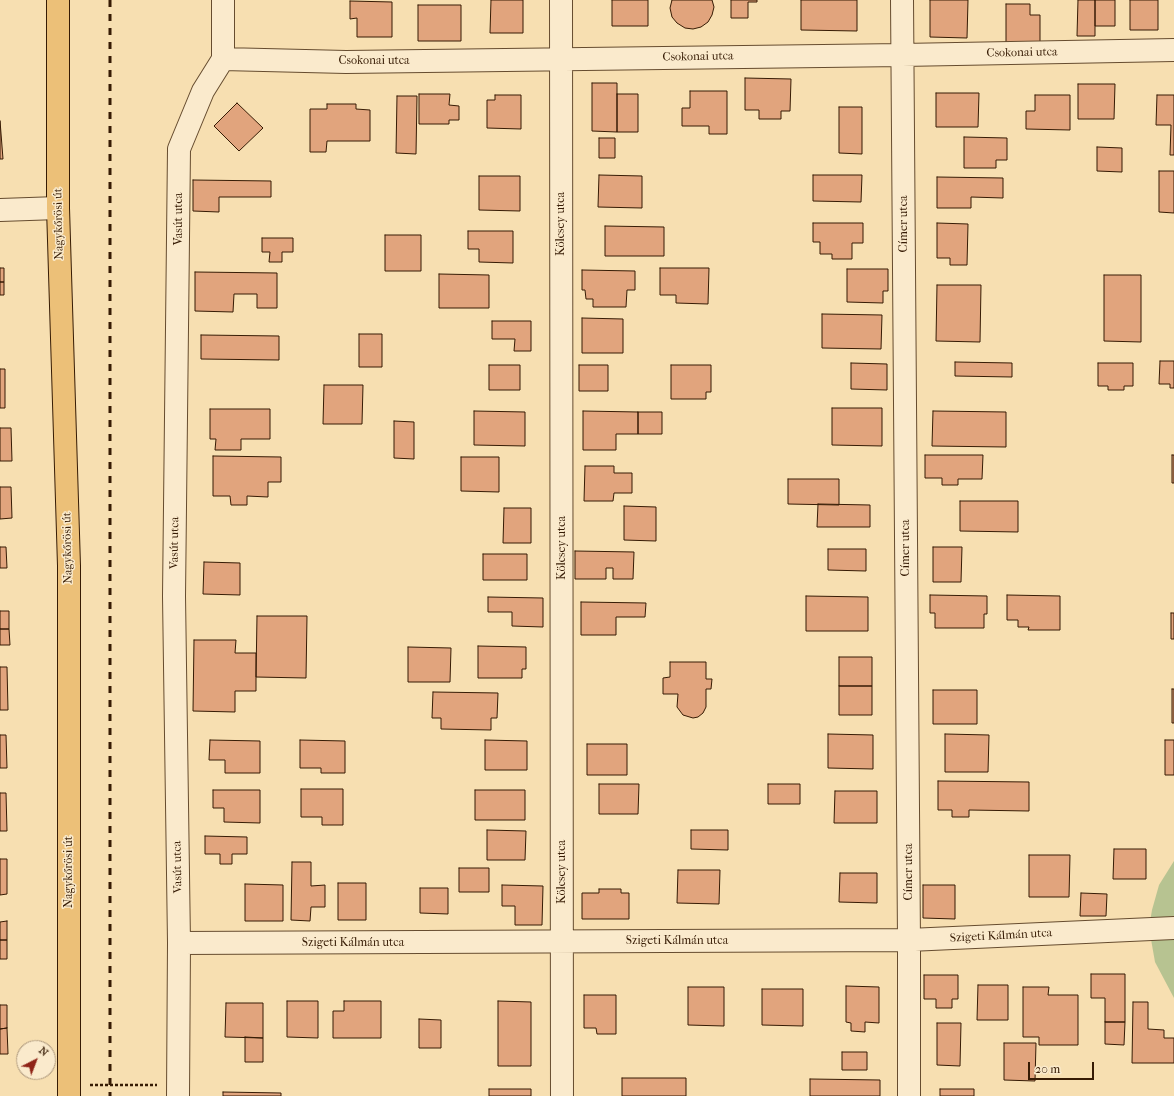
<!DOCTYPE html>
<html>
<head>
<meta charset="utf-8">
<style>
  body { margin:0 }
  #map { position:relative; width:1174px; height:1096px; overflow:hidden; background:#f7dfb1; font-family:"IM FELL French Canon",serif }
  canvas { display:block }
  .north { position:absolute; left:16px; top:1040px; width:40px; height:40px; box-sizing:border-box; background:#faeacc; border:1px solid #ac977c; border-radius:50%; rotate:42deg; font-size:11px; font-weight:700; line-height:16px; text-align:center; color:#361b04 }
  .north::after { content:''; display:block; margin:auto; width:14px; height:18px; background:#8f2418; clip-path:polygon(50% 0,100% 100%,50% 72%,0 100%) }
  .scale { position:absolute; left:1028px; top:1062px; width:66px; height:18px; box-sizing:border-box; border:2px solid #361b04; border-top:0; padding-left:5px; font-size:12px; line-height:14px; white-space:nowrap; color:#361b04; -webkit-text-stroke:3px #faeacc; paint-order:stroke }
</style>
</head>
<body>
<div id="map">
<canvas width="1174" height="1096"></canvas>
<div class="north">N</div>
<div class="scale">20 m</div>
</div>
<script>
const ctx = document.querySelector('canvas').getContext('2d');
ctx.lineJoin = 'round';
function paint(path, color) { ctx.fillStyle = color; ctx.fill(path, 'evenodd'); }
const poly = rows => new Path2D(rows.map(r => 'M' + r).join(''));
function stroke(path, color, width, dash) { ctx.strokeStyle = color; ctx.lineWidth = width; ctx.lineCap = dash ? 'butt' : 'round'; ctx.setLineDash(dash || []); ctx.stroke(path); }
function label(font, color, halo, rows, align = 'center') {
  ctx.font = font + ' "IM FELL French Canon",serif'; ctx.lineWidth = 3; ctx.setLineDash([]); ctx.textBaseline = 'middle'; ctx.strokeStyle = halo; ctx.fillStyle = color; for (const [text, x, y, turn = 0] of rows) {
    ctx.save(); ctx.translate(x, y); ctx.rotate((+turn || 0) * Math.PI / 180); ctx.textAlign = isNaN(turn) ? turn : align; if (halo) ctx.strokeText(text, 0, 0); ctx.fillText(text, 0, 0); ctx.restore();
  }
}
paint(poly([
  [1174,861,1174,998,1155,962,1149,928,1152,910,1159,885]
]), '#b7c391');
const building = poly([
  [491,0,523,0,523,33,490,33,491,0],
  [612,0,648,0,648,26,612,26,612,0],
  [672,0,712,0,714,7,712,15,708,22,701,27,693,29,685,28,677,23,672,17,670,8,672,0],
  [731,0,757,0,757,2,748,2,748,18,731,18,731,0],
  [801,0,857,0,857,31,801,30,801,0],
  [930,0,968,0,967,38,930,37,930,0],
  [1078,0,1095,0,1095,36,1077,36,1078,0],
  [1095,0,1115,0,1115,26,1095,26,1095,0],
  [1130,0,1158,0,1158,30,1130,30,1130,0],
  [350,1,392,2,392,37,357,37,357,18,350,19,350,1],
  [1006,4,1030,4,1030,15,1040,15,1040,45,1006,44,1006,4],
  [418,5,461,5,461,41,418,41,418,5],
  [745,78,791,79,790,111,781,111,781,119,759,119,759,110,745,110,745,78],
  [592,83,617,83,617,132,592,131,592,83],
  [1078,84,1115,84,1114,119,1078,119,1078,84],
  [690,91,727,91,727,134,709,134,709,126,682,126,682,108,690,108,690,91],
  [936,93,979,93,978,127,936,127,936,93],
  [419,94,450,94,449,105,459,106,459,120,449,120,449,124,419,124,419,94],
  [617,94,638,94,638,132,617,132,617,94],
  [495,95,521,95,521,129,487,128,487,100,495,100,495,95],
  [1035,95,1070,95,1070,130,1026,129,1026,111,1035,111,1035,95],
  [1157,95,1174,95,1174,155,1170,155,1171,125,1156,125,1157,95],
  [397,96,417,96,416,154,396,153,397,96],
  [237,103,263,128,239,151,214,126,237,103],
  [327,104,356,104,356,109,370,110,370,141,327,141,326,152,310,152,310,109,327,109,327,104],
  [839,107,862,107,862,154,839,153,839,107],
  [0,121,3,159,0,159,0,121],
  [964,137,1007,138,1007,160,996,160,996,168,964,168,964,137],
  [599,138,615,138,615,158,599,158,599,138],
  [1097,147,1122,148,1122,172,1097,171,1097,147],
  [1159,171,1174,171,1174,213,1159,212,1159,171],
  [599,175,642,176,642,208,598,207,599,175],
  [813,175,862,175,861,202,813,201,813,175],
  [479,176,520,176,520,211,479,210,479,176],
  [937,177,1003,178,1003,198,971,197,971,208,937,208,937,177],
  [193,180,271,181,271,197,219,197,219,212,193,211,193,180],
  [813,223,863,223,863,243,852,243,852,259,832,259,832,254,820,254,820,242,813,242,813,223],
  [937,223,968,224,967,265,950,265,950,258,937,258,937,223],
  [605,226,664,227,664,256,605,256,605,226],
  [468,231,513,231,513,263,479,262,479,249,468,249,468,231],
  [385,235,421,235,421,271,385,271,385,235],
  [262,238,293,238,293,252,282,252,282,262,269,262,270,252,262,252,262,238],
  [0,268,4,268,4,282,0,282,0,268],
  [660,268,709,268,708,304,676,303,676,295,660,295,660,268],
  [847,269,888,269,888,291,883,291,883,303,847,302,847,269],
  [582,270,635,271,635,290,627,290,626,307,593,307,593,299,586,299,585,290,582,290,582,270],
  [195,272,277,273,277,308,257,308,257,294,234,294,233,312,195,311,195,272],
  [439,274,489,275,489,308,439,308,439,274],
  [1104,275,1141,275,1141,342,1104,341,1104,275],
  [0,282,4,282,4,295,0,295,0,282],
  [937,285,981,285,980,342,936,341,937,285],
  [822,314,882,315,881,349,822,348,822,314],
  [582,318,623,319,623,353,582,353,582,318],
  [492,321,531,321,531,351,514,351,515,339,492,339,492,321],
  [359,334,382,334,382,367,359,367,359,334],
  [201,335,279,336,279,360,201,359,201,335],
  [1160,361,1174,361,1174,388,1170,388,1170,384,1159,384,1160,361],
  [955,362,1012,363,1012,377,955,376,955,362],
  [851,363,887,364,887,390,851,389,851,363],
  [1098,363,1133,363,1133,386,1124,386,1124,390,1108,390,1108,386,1098,386,1098,363],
  [489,365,520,365,520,390,489,390,489,365],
  [579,365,608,365,608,391,579,391,579,365],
  [671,365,711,365,711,392,706,392,706,399,671,399,671,365],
  [0,369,5,369,5,408,0,408,0,369],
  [324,385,363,385,362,424,323,424,324,385],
  [832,408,882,408,882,446,832,445,832,408],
  [210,409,270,409,270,439,241,439,241,450,215,450,216,439,210,439,210,409],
  [474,411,525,412,525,446,474,445,474,411],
  [583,411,638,412,638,434,616,434,616,450,583,450,583,411],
  [933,411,1006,412,1006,447,932,446,933,411],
  [638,412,662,412,662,434,638,434,638,412],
  [394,421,414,422,414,459,394,458,394,421],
  [0,428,11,428,12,461,0,461,0,428],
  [925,455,983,455,982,479,958,479,958,485,942,485,942,478,925,478,925,455],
  [1172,455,1174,455,1174,483,1172,483,1172,455],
  [213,456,281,457,281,482,268,482,268,497,247,496,247,505,231,505,230,496,213,496,213,456],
  [461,457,499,457,499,492,461,491,461,457],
  [585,466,614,466,614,473,632,473,632,493,614,493,613,501,584,501,585,466],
  [788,479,839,479,839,505,788,504,788,479],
  [0,487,11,487,12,518,0,519,0,487],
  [960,501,1018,501,1018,532,960,531,960,501],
  [818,504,870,505,870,527,817,527,818,504],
  [624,506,656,507,656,541,624,540,624,506],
  [504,508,531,508,531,543,503,543,504,508],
  [0,547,6,547,7,568,0,568,0,547],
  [933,547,962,547,961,582,933,582,933,547],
  [828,549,866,549,866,571,828,570,828,549],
  [575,551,634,552,633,579,613,579,613,568,606,568,606,579,575,579,575,551],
  [483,554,527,554,527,580,483,580,483,554],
  [204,562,240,563,240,595,203,594,204,562],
  [930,595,987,596,987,614,984,614,984,628,935,628,935,613,930,613,930,595],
  [1007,595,1060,596,1060,630,1028,630,1029,627,1018,627,1018,620,1007,620,1007,595],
  [806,596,868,597,868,631,806,631,806,596],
  [488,597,543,598,543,627,512,626,512,612,488,612,488,597],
  [581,602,646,603,645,617,616,617,616,635,581,635,581,602],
  [0,611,9,611,9,629,0,629,0,611],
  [1171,613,1174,613,1174,639,1171,639,1171,613],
  [257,616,307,616,306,678,256,677,257,616],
  [0,629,9,629,10,645,0,645,0,629],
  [194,640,236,640,235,653,256,653,256,691,235,691,235,712,193,711,194,640],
  [478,646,526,647,526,669,522,669,522,678,478,678,478,646],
  [408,647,451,648,450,682,408,682,408,647],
  [839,657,872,657,872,686,839,686,839,657],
  [670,662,706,662,706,679,712,679,711,689,706,689,706,707,703,713,698,717,693,718,683,715,677,707,678,694,663,694,663,678,670,677,670,662],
  [0,667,7,667,8,710,0,710,0,667],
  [839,686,872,686,872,715,839,715,839,686],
  [1172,689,1174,689,1174,723,1172,723,1172,689],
  [933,690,977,690,977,724,933,724,933,690],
  [433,692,498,693,497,718,491,718,491,730,441,729,441,718,432,718,433,692],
  [828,734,873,735,873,769,828,768,828,734],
  [945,734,989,735,988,772,945,772,945,734],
  [0,735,6,735,7,768,0,768,0,735],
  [210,740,260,741,260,773,225,773,225,760,209,760,210,740],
  [300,740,345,741,345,773,321,773,321,768,300,768,300,740],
  [485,740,527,741,527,770,485,770,485,740],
  [1165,740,1174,740,1174,775,1165,775,1165,740],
  [587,744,627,744,627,775,587,775,587,744],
  [938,781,1029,782,1029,811,969,810,969,817,952,817,952,810,938,810,938,781],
  [599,784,639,784,638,814,599,814,599,784],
  [768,784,800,784,800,804,768,804,768,784],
  [301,789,343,789,343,825,322,825,322,817,301,817,301,789],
  [213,790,260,790,260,823,224,822,224,808,213,808,213,790],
  [475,790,525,790,525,820,475,820,475,790],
  [835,791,877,791,877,823,834,823,835,791],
  [0,793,6,793,7,831,0,831,0,793],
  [487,830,526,831,525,860,487,860,487,830],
  [691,830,728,830,728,850,691,849,691,830],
  [205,836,247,837,247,854,232,854,232,864,220,864,220,854,205,854,205,836],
  [1114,849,1146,849,1146,879,1113,879,1114,849],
  [1029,855,1070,855,1069,897,1029,897,1029,855],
  [0,859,7,859,7,894,0,895,0,859],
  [292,862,311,862,311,886,325,885,325,907,311,907,310,921,291,920,292,862],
  [459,868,489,868,489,892,459,892,459,868],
  [678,870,720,870,719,904,677,903,678,870],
  [840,873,877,873,877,903,839,902,840,873],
  [338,883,366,883,366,920,338,920,338,883],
  [245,884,283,885,283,921,245,921,245,884],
  [502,885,543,886,542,925,515,925,515,906,502,906,502,885],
  [923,885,955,885,955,919,923,918,923,885],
  [420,888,448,888,448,914,420,913,420,888],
  [599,889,621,889,621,893,629,893,629,919,582,919,582,893,599,893,599,889],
  [1081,893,1107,894,1106,916,1080,916,1081,893],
  [7,921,7,940,0,940,0,922,7,921],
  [0,940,7,940,7,959,0,959,0,940],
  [1091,974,1125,974,1125,1022,1105,1022,1105,998,1091,998,1091,974],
  [924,975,958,975,958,999,952,999,952,1008,936,1008,936,999,924,999,924,975],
  [978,985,1008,985,1008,1020,977,1020,978,985],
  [846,986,879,987,879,1023,865,1022,865,1032,851,1031,851,1023,846,1022,846,986],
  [688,987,724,987,724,1026,688,1025,688,987],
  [1023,987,1049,987,1048,995,1078,995,1078,1045,1039,1045,1039,1037,1023,1037,1023,987],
  [762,989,803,989,803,1026,762,1025,762,989],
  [584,995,616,995,616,1034,597,1034,596,1028,584,1028,584,995],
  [287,1001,318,1001,318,1038,287,1037,287,1001],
  [344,1001,381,1001,381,1038,333,1038,333,1011,344,1011,344,1001],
  [498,1001,531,1002,531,1066,498,1066,498,1001],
  [1133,1002,1148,1002,1148,1029,1164,1030,1164,1038,1174,1038,1174,1063,1132,1063,1133,1002],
  [226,1003,263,1003,263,1038,225,1037,226,1003],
  [0,1005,7,1005,7,1028,0,1029,0,1005],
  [419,1019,441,1020,441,1048,419,1048,419,1019],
  [1105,1022,1125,1022,1124,1045,1105,1044,1105,1022],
  [937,1023,961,1023,960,1066,937,1065,937,1023],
  [7,1028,8,1054,0,1054,0,1029,7,1028],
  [245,1037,263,1038,263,1062,245,1062,245,1037],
  [1004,1043,1036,1043,1035,1081,1004,1080,1004,1043],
  [842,1052,867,1052,867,1070,842,1070,842,1052],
  [622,1078,686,1078,686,1096,622,1096,622,1078],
  [810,1079,880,1080,880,1096,810,1096,810,1079],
  [489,1089,531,1089,531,1096,489,1096,489,1089],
  [940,1089,974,1089,974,1096,940,1096,940,1089],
  [223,1092,281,1093,281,1096,223,1096,223,1092]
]);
paint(building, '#e1a47d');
stroke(building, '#361b04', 1);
const minor = poly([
  [561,0,562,1096],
  [902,0,909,940,909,1096],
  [223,59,346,62,902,55,1174,50],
  [0,210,58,208],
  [179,943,909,940,1174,928],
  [178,1096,179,943,174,596,179,149,203,91,223,59,223,0]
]);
const major = poly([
  [58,0,58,208,69,566,69,1096]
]);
stroke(minor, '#664c2f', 24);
stroke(major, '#361b04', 24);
stroke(poly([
  [90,1085,157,1085]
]), '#361b04', 2.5, [3, 2]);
stroke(minor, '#faeacc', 22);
stroke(major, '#ecc078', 22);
stroke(poly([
  [110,0,110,1096]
]), '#361b04', 3, [7, 7]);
label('12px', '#361b04', '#faeacc', [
  ["Csokonai utca",1022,53,-1],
  ["Csokonai utca",698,57,-1],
  ["Csokonai utca",374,61],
  ["Vasút utca",179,219,-90],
  ["Nagykőrösi út",59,224,-91],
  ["Kölcsey utca",561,224,-90],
  ["Címer utca",904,224,-90],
  ["Vasút utca",175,543,-89],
  ["Nagykőrösi út",68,548,-91],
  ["Kölcsey utca",562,548,-90],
  ["Címer utca",906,548,-90],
  ["Vasút utca",178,867,-91],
  ["Nagykőrösi út",69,872,-90],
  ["Kölcsey utca",562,872,-90],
  ["Címer utca",909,872,-90],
  ["Szigeti Kálmán utca",1001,936,-3],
  ["Szigeti Kálmán utca",677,941],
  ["Szigeti Kálmán utca",353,943]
]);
</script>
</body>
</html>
